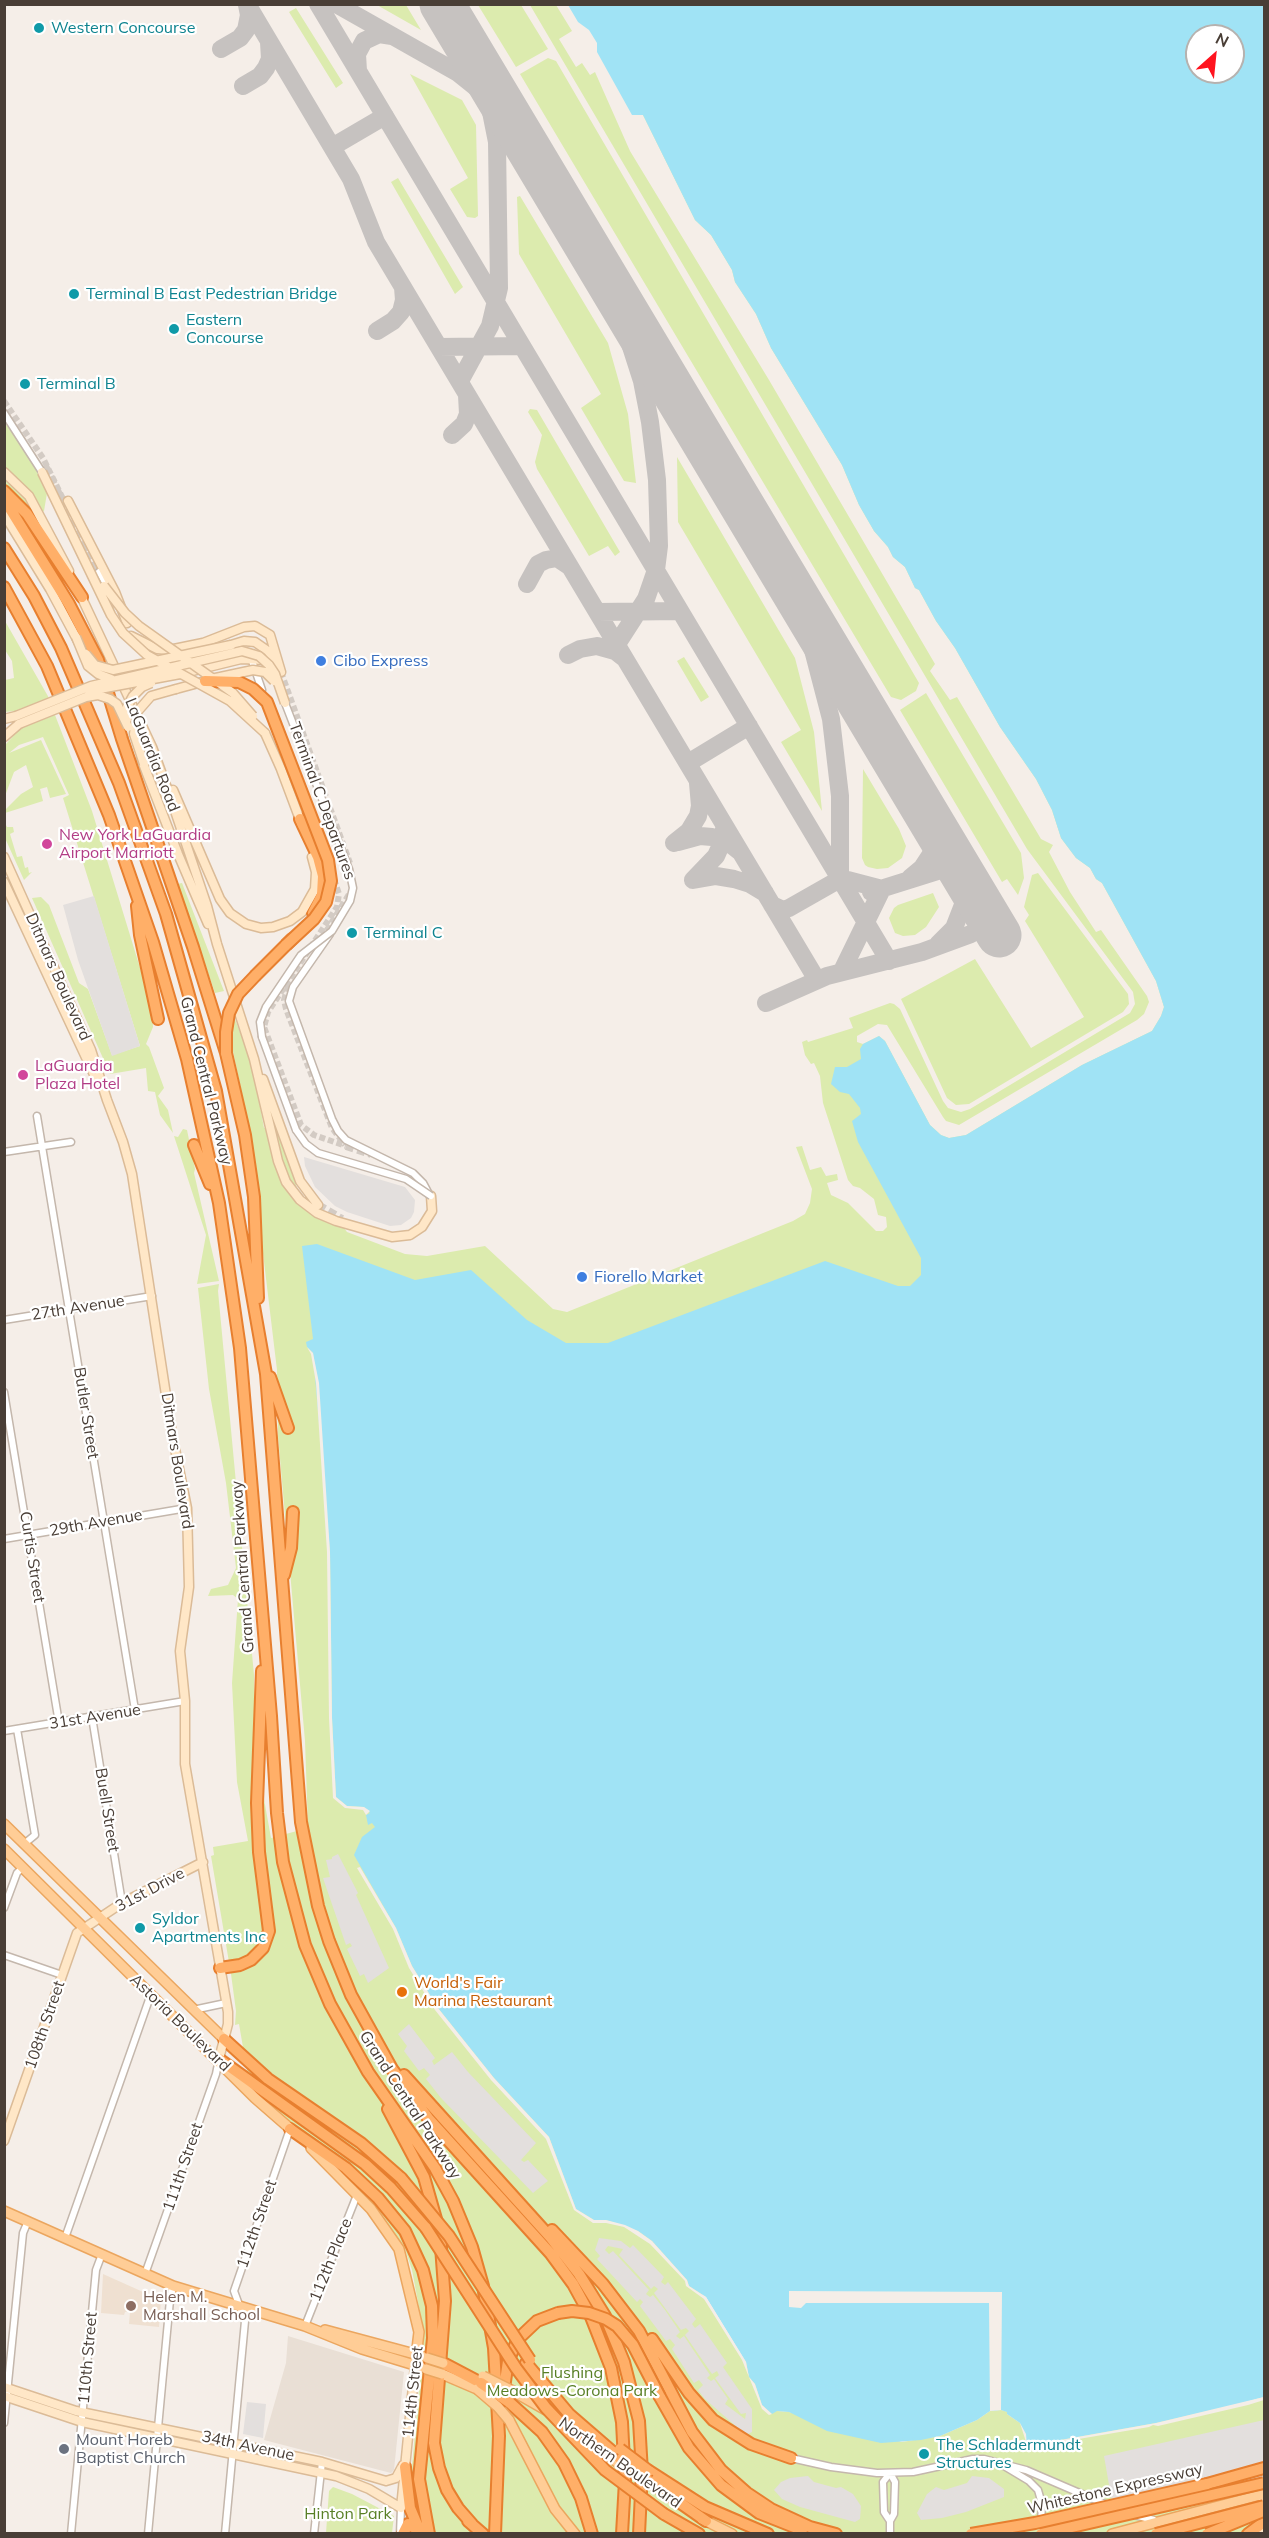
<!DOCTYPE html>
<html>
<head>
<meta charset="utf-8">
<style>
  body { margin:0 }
  #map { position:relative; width:1269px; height:2538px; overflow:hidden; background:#f5eee8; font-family:Mulish,sans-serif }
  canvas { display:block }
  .frame { position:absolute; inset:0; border:6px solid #493e36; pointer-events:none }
  .north { position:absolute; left:1185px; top:24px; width:60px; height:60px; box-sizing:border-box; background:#fff; border:2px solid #b6b2af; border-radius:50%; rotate:27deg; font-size:16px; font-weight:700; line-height:24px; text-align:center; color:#493e36 }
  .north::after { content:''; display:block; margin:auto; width:21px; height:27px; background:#ff141f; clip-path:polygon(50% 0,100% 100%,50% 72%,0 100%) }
</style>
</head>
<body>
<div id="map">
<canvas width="1269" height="2538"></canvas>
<div class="frame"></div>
<div class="north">N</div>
</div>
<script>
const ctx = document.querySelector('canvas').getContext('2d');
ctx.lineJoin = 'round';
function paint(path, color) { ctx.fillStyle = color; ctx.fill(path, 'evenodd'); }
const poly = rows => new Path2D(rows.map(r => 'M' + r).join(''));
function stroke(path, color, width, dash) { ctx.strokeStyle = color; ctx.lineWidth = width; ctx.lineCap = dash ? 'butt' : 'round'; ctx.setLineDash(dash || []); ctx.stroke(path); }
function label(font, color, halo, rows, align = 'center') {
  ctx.font = font + ' Mulish,sans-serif'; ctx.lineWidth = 4.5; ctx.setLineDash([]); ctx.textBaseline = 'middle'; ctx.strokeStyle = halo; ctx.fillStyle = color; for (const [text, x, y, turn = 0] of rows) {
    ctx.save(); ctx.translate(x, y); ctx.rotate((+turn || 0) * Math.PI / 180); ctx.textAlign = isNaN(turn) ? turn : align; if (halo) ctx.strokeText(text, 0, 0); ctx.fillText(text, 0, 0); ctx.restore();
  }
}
paint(poly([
  [288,2336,404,2372,394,2470,391,2473,264,2440,286,2363]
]), '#e9dfd5');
paint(poly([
  [103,2274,161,2300,159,2327,129,2324,130,2312,125,2312,124,2315,101,2313]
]), '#efe0d1');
paint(poly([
  [377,5,406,5,421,30],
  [478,5,521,5,548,49,516,67],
  [530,5,556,5,572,31,559,39,576,67,582,63,590,75,595,72,630,151,769,380,935,664,930,671,950,700,957,697,1041,839,1053,845,1049,852,1070,892,1096,932,1101,930,1147,996,1149,1002,1144,1014,1137,1020,959,1125,946,1121,943,1117,887,1025,878,1024,857,1036,857,1042,863,1044,879,1036,885,1041,930,1125,941,1135,949,1138,966,1135,1082,1065,1152,1031,1161,1016,1164,1007,1156,981,1102,883,1096,879,1090,868,1076,858,1061,838,1052,810,1036,779,1000,727,955,648,936,621,919,590,915,588,905,567,893,557,888,547,874,531,859,505,842,465,771,348,756,314,735,282,732,270,711,235,695,220,643,115,632,115,645,56,1191,913,1096,1543,650,2212,777,2411,789,2412,902,2442,940,2436,977,2420,990,2411,1001,2410,1008,2412,1007,2414,1020,2423,1027,2445,1242,2403,1264,2397,1264,2490,1261,2491,1254,2533,409,2533,411,2477,424,2334,412,2270,405,2249,382,2215,321,2148,250,2088,239,2024,235,2025,236,2011,231,1974,211,1856,214,1855,213,1847,248,1841,237,1782,232,1683,238,1599,233,1595,208,1596,211,1589,228,1585,236,1568,226,1483,209,1389,198,1288,219,1284,218,1291,254,1675,254,1793,264,1799,271,1838,308,1828,305,1741,278,1436,277,1370,262,1245,260,1194,249,1126,232,1047,224,1024,229,1004,252,1063,264,1128,276,1125,297,1188,313,1214,344,1228,347,1232,405,1254,427,1256,485,1246,553,1309,567,1312,793,1221,805,1214,810,1203,812,1189,796,1147,802,1146,810,1170,821,1167,826,1176,837,1174,838,1180,827,1183,831,1195,848,1203,876,1231,883,1231,887,1227,886,1217,878,1215,874,1199,860,1188,853,1186,848,1180,823,1103,820,1076,814,1063,811,1064,805,1055,802,1042,807,1040,808,1042,853,1028,849,1018,890,1003,894,1004,900,1009,943,1101,948,1108,961,1112,970,1109,1130,1013,1135,1004,1133,992,1027,849],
  [296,8,343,83,336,88,289,12],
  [548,58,556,61,919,683,916,691,901,700,891,697,520,74],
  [410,74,462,100,476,125,478,216,475,218,467,217,450,189,468,178],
  [398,178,463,287,455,294,391,182],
  [520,196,608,343,628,414,636,483,624,481,581,408,601,394,519,254,517,197],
  [530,409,537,410,620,552,615,556,608,546,589,556,537,469,535,462,542,435,528,412],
  [5,423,32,459,48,487,44,511,24,522,5,490],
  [677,457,795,658,814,732,822,811,781,742,801,730,678,522],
  [5,621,49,698,15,711,5,712,5,680,14,678,12,661,5,650],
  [684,657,709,697,701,702,677,661],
  [926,693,1021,853,1024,878,1018,895,1007,879,1002,882,900,710],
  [55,715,92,811,152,1007,153,1027,146,1044,149,1047,164,1088,158,1096,168,1110,173,1133,160,1115,155,1092,148,1091,146,1068,110,1074,32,898,41,897,49,905,79,983,88,989,112,1055,140,1046,63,798,69,795,43,737,19,745,9,753,41,740,66,794,50,798,47,787,40,789,43,801,5,813,5,810,21,794,33,787,26,765,14,772,5,796,5,745,21,728],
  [863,769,899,829,906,846,902,858,888,868,877,869,868,867,865,865,862,858],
  [4,821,7,827,13,827,14,832,10,834,17,857,22,856,25,868,28,867,29,873,32,872,24,880,5,838],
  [1038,873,1128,994,1129,1004,1123,1012,969,1104,956,1105,947,1098,901,999,975,959,1031,1048,1084,1017,1025,921,1029,915,1024,907,1032,875],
  [182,883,224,991,215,993,177,884],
  [933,893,939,907,926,927,915,935,903,936,895,933,889,918,894,908,898,905],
  [183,1129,187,1130,195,1169,194,1173,219,1281,197,1284,206,1235,174,1136,178,1137],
  [333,2487,352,2494,394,2516,392,2533,326,2533,329,2491]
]), '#dcebae');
paint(poly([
  [94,896,140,1046,112,1056,78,960,63,905],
  [304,1157,405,1187,415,1200,414,1212,411,1218,401,1225,390,1226,347,1212,335,1206,315,1187,305,1166],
  [338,1854,358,1893,356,1895,389,1968,368,1983,364,1974,360,1976,347,1949,352,1946,350,1943,346,1945,323,1878,330,1877,326,1860,332,1859,332,1857],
  [409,2024,435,2058,432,2061,434,2065,452,2052,468,2072,536,2143,521,2160,524,2162,528,2160,548,2181,544,2184,533,2193,441,2098,426,2079,430,2075,424,2068,419,2071,404,2051,407,2046,398,2034],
  [599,2238,621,2241,630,2248,633,2245,664,2277,661,2282,665,2285,668,2282,696,2319,692,2324,695,2328,700,2324,727,2363,723,2367,752,2409,752,2432,748,2434,739,2429,705,2399,698,2390,703,2385,699,2380,694,2383,672,2349,675,2345,670,2339,666,2341,640,2306,643,2302,640,2299,637,2302,597,2259,600,2256,595,2250],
  [608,2246,623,2249,619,2255,651,2289,654,2286,658,2289,654,2293,681,2330,686,2328,689,2331,685,2335,712,2374,717,2371,719,2375,715,2378,741,2414,746,2413,745,2419,725,2404,728,2399,714,2379,711,2381,707,2378,710,2375,684,2336,680,2339,676,2336,680,2332,665,2310,653,2295,650,2297,646,2294,649,2290,613,2251,609,2254,605,2250],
  [247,2402,266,2404,263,2438,243,2434],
  [1264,2420,1264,2487,1155,2514,1133,2510,1129,2498,1112,2502,1104,2456],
  [808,2476,814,2482,836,2488,841,2487,853,2494,861,2506,860,2519,855,2522,800,2507,782,2499,774,2490,781,2482,790,2478],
  [972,2476,989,2478,1004,2489,1004,2497,966,2512,942,2518,921,2520,917,2513,927,2494,936,2487,944,2490,967,2483]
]), '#e3dfdd');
paint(poly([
  [568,5,1264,5,1264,2397,1242,2403,1156,2423,1027,2446,1026,2434,1020,2423,1007,2414,1007,2412,1001,2410,990,2411,977,2420,940,2436,921,2440,881,2443,827,2431,789,2412,777,2411,772,2414,762,2405,755,2384,749,2377,746,2362,706,2297,689,2286,687,2280,652,2241,638,2231,606,2220,594,2220,576,2209,549,2137,494,2078,438,2008,412,1966,396,1928,354,1855,362,1837,375,1827,372,1823,368,1825,366,1815,370,1813,364,1807,347,1806,336,1797,332,1718,330,1552,313,1353,307,1347,306,1342,313,1339,302,1246,317,1244,415,1280,471,1270,527,1320,566,1343,608,1343,825,1261,898,1286,910,1286,921,1275,921,1258,858,1142,852,1121,861,1114,860,1108,849,1094,840,1092,831,1084,835,1067,847,1067,861,1059,860,1049,863,1044,879,1036,885,1041,930,1125,941,1135,949,1138,966,1135,1082,1065,1152,1031,1161,1016,1164,1007,1156,981,1102,883,1096,879,1090,868,1076,858,1061,838,1052,810,1036,779,1000,727,955,648,936,621,919,590,915,588,905,567,893,557,888,547,874,531,859,505,842,465,771,348,756,314,735,282,732,270,711,235,695,220,643,115,632,115,597,52,597,43,589,30,578,22],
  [1197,36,1233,36,1233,72,1197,72]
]), '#a0e3f5');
paint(poly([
  [307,1347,313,1353,319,1383,330,1552,332,1718,336,1797,347,1806,364,1807,370,1811,366,1815,363,1810,345,1808,333,1798,329,1718,327,1552,316,1383,311,1354],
  [360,1867,396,1928,412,1966,438,2008,494,2078,549,2137,576,2209,594,2220,606,2220,625,2225,638,2231,652,2241,687,2280,689,2286,706,2297,746,2362,749,2377,755,2384,762,2405,772,2414,769,2415,762,2409,742,2360,704,2299,686,2286,685,2281,650,2244,624,2227,606,2223,593,2223,574,2210,546,2139,491,2080,435,2010,409,1968,393,1929,357,1868],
  [789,2291,1002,2292,1001,2410,990,2411,989,2303,806,2303,801,2308,789,2307],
  [1264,2397,1264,2400,1248,2405,1158,2426,1153,2425,1149,2427,1026,2448,1027,2446,1156,2423]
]), '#f5eee8');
stroke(poly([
  [247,4,351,179,376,242,817,980],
  [318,4,889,961],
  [336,4,458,73,488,97,519,133],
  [221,49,240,38,246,30,249,15,247,5],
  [358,71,357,54,364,41,379,34,392,36],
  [243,86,260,76,266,68,270,59,269,42],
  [332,147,385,116],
  [600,269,625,328,642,381,650,422,657,480,659,546,656,570,646,599,617,644],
  [377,331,393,321,401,312,404,300,403,287],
  [439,347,522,346],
  [460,381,490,326,499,288,497,142,488,97,476,61],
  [452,435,464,424,468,414,467,395],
  [778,566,813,650,831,719,840,796,840,877],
  [527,584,538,564,546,560,557,558,569,566],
  [598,612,680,611],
  [568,655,580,649,597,646,615,651,624,658],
  [688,763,749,726],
  [678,842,700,836,712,837,729,843,739,851],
  [674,843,689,831,698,816,700,806,698,783],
  [840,878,882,889,842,971],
  [910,878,922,868,941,839],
  [693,880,716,876,734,879,750,884,765,893],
  [693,880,716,856,724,838,724,829],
  [871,892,957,865],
  [772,905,783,910,789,908,840,879],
  [938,944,954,928,970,887],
  [766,1003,827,976,922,952,971,934,992,922]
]), '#c6c2c0', 18);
stroke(poly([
  [442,4,999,935]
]), '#c6c2c0', 45);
stroke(poly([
  [4,401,43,458,67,507],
  [86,545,99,572],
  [281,672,350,863],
  [334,879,339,894,337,907,268,1012,264,1027,301,1125,314,1135,346,1146],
  [322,938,351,891],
  [288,986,284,1000,286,1009,332,1128,345,1145]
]), '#d3cbc4', 6, [6, 3]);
stroke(poly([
  [45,466,104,586],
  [346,1146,371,1154],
  [318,1205,342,1219]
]), '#d3cbc4', 8, [8, 4]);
const street = poly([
  [4,413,42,472],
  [99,572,109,589],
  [251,658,262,690],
  [330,934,293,987,289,1001,332,1119,338,1131,346,1140,413,1173,423,1183,430,1196],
  [262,1037,296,1130],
  [37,1116,135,1710],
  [4,1152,71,1142],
  [4,1320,152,1296],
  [4,1392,59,1723],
  [4,1539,187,1508],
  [92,1717,122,1903],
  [17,1729,35,1835,24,1844],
  [4,1731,185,1701],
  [4,1908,17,1873,23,1867],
  [4,1955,62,1975],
  [193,2010,226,2003],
  [65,2238,151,1994],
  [145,2274,216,2074,219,2059],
  [305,2326,357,2195],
  [4,2423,23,2233,28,2221],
  [791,2458,831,2467,877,2473,913,2472,973,2459,984,2459,1026,2470,1126,2513,1154,2520],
  [1004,2466,1029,2481,1038,2490,1042,2504,1041,2524],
  [71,2534,96,2270,102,2254],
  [148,2534,170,2300,173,2286],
  [225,2534,245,2321,234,2291,290,2129],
  [314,2534,322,2462],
  [400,2534,401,2508],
  [890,2534,890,2521,884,2512,883,2482,890,2473,895,2482,894,2514,890,2521]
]);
const secondary = poly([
  [4,472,29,496,69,571],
  [68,501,115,592,127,623],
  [4,514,50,589,79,643],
  [80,594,152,747,171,799,207,906,217,944,254,1059,278,1161,286,1182,300,1200,317,1213,336,1221,392,1237,410,1235,422,1227,432,1211,431,1196],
  [131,636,157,649,169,650,203,643,244,627,255,626,270,635,281,672],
  [231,645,244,641,255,642,268,651,277,664],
  [180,674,241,659,264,660],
  [176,689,202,682],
  [4,719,16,716],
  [265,733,281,769,302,825],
  [4,737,19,724],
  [141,758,178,854,208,924],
  [173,790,220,899,230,913,246,924,261,928,273,927,290,921,302,912,315,889,316,872,312,857],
  [4,857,91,1050,107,1100,123,1142,132,1174,172,1434,187,1508,189,1587,180,1651,185,1701,185,1764,228,2012,228,2024,219,2059],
  [4,882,97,1081],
  [263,1079,300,1181,318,1205],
  [4,2141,77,1933,122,1903,203,1862],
  [4,2387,76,2411,322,2462,386,2481,396,2478,403,2465],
  [4,2396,82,2422,336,2476,369,2489,401,2508,415,2366],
  [1261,2534,1264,2502,1261,2495]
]);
const primary = poly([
  [4,1824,224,2039],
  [4,1849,255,2098,294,2132],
  [311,2148,371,2209,399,2249,419,2332,415,2366],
  [4,2211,173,2286,305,2326,362,2349,421,2367],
  [325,2330,422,2356],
  [442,2374,477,2389],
  [509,2389,546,2410],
  [509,2420,555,2509,575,2534],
  [567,2426,621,2465],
  [702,2519,732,2534],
  [1112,2534,1264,2494]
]);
const highway = poly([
  [4,491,27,514,82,597],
  [4,499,69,604,98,660,122,739,193,947,226,1053,245,1135,254,1197,258,1298],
  [4,548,34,596,61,648,119,783,166,914,216,1091,266,1374,301,1822,318,1906,329,1941,351,1995,392,2069,428,2118,551,2254,573,2284,591,2317,611,2368,622,2422,625,2481,622,2534],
  [4,587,47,666,109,815,153,942,187,1059,219,1203,240,1348,271,1716,277,1813,283,1862,305,1945,330,2004,368,2072,435,2168,453,2201,472,2247,483,2286,494,2348,499,2436,495,2534],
  [300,819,318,857,323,876,322,895,313,913],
  [137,906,140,935,158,1019],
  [256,975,292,939],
  [194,1145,210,1184],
  [270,1377,288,1428],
  [284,1575,291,1548,293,1512],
  [220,1968,240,1965,251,1960,263,1948,269,1931,259,1852,257,1803,262,1671],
  [224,2039,268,2079,361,2143,401,2178],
  [219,2059,365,2164,391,2188,426,2228],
  [404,2075,551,2238,579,2274,605,2316,624,2362,639,2421,642,2472,639,2534],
  [388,2109,424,2177,440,2233,445,2301,434,2443,439,2468,447,2490,458,2508,472,2524],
  [290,2129,346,2168,378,2198,405,2231,423,2270,432,2306,433,2338,419,2479,429,2534],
  [552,2230,603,2284,639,2331,692,2432,721,2470,747,2493,771,2509,810,2527,836,2534],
  [652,2339,689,2393,713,2420,751,2444,791,2458],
  [443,2363,481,2383],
  [526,2363,569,2414,621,2459],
  [503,2395,508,2361,518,2339,537,2321,558,2313],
  [660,2397,689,2448,721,2485,759,2513,802,2530],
  [509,2402,542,2432,564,2463,581,2498,592,2534],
  [405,2467,410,2508,421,2534],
  [649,2471,705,2507,768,2534],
  [649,2481,706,2521],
  [1207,2484,1264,2468],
  [664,2514,699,2534],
  [468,2521,483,2534],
  [403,2534,408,2524,418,2530],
  [1248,2534,1264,2522]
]);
stroke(street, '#c4b7ac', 9);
stroke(secondary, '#dbbb97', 11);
stroke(primary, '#eba65f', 12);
stroke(highway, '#e77f2f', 14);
stroke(street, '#fff', 6);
stroke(secondary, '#ffe7c7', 8);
stroke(primary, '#ffcd96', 9);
stroke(highway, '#ffaf68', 10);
const streetBridge = poly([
  [262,1037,260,1022,266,1007,301,955,332,931,350,901,353,888,349,869,285,703],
  [296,1130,306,1144,318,1153,406,1179,431,1196]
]);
const secondaryBridge = poly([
  [42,472,111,615,123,633,147,655,230,701,265,733],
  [104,586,125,613,139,626,233,693,253,716],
  [76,637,88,666,98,674,111,679],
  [86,654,95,665,113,670,231,645],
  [211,679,253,670,265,672,274,681],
  [89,691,180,674],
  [16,716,91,686,242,651,259,656,269,665,275,674,285,703],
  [127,719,127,707,133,696,142,687,151,683],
  [19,724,86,697,98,695,110,699,117,704,128,727],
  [144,764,134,734,137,712,151,696,176,689]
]);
const primaryBridge = poly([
  [427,2358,443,2363],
  [426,2369,442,2374],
  [483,2376,509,2389],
  [477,2389,498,2407,509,2420]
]);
const highwayBridge = poly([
  [205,681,239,682,253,689,267,702,328,860,331,881,326,902,314,919,286,945],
  [226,1053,226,1032,229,1013,238,994,256,975],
  [401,2178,449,2236,530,2360],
  [426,2228,516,2368,546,2408,605,2470,664,2514],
  [558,2313,572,2311,589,2313,606,2319,617,2326,633,2345,660,2397],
  [481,2383,509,2402],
  [620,2449,649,2471],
  [621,2459,649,2481],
  [971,2534,1035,2523,1207,2484],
  [1041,2534,1264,2483],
  [1156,2534,1264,2506],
  [1207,2534,1263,2511]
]);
stroke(streetBridge, '#c4b7ac', 9, []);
stroke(secondaryBridge, '#dbbb97', 11, []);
stroke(primaryBridge, '#eba65f', 12, []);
stroke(highwayBridge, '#e77f2f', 14, []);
stroke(streetBridge, '#fff', 6);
stroke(secondaryBridge, '#ffe7c7', 8);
stroke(primaryBridge, '#ffcd96', 9);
stroke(highwayBridge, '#ffaf68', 10);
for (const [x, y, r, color] of [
  [39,28,6,"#0f9aa8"],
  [74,294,6,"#0f9aa8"],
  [174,329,6,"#0f9aa8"],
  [25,384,6,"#0f9aa8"],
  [321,661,6,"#3f7fe0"],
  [47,844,6,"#d1479c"],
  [352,933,6,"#0f9aa8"],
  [23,1075,6,"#d1479c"],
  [582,1277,6,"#3f7fe0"],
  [140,1928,6,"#0f9aa8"],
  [402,1992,6,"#e8710a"],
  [131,2306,6,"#8d6e63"],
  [64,2449,6,"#6b7280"],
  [924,2454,6,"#0f9aa8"]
]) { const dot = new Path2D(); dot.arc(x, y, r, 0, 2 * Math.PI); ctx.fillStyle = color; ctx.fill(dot); stroke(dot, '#fff', 2); }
label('16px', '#0d838f', '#fff', [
  ["Western Concourse",51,28],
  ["Terminal B East Pedestrian Bridge",86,294],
  ["Eastern",186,320],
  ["Concourse",186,338],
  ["Terminal B",37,384],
  ["Terminal C",364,933],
  ["Syldor",152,1919],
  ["Apartments Inc",152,1937],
  ["The Schladermundt",936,2445],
  ["Structures",936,2463]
], 'left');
label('16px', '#366cbe', '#fff', [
  ["Cibo Express",333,661],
  ["Fiorello Market",594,1277]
], 'left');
label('16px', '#493e36', '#fff', [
  ["LaGuardia Road",152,755,68],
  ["Terminal C Departures",322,801,70],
  ["Ditmars Boulevard",58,977,66],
  ["Grand Central Parkway",206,1081,76],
  ["27th Avenue",78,1308,-9],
  ["Butler Street",86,1413,81],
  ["Ditmars Boulevard",177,1461,81],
  ["29th Avenue",96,1523,-10],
  ["Curtis Street",32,1557,81],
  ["Grand Central Parkway",243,1567,-94],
  ["31st Avenue",95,1717,-9],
  ["Buell Street",107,1810,81],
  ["31st Drive",150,1890,-28],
  ["Astoria Boulevard",180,2023,44],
  ["108th Street",45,2025,-71],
  ["Grand Central Parkway",410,2105,57],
  ["111th Street",183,2167,-71],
  ["112th Street",257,2224,-71],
  ["112th Place",331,2260,-68],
  ["110th Street",88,2358,-85],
  ["114th Street",413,2392,-84],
  ["34th Avenue",248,2446,12],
  ["Northern Boulevard",620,2463,35],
  ["Whitestone Expressway",1115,2489,-13]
]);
label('16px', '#b23c85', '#fff', [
  ["New York LaGuardia",59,835],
  ["Airport Marriott",59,853],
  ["LaGuardia",35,1066],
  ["Plaza Hotel",35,1084]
], 'left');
label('16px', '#c56008', '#fff', [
  ["World's Fair",414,1983],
  ["Marina Restaurant",414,2001]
], 'left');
label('16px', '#785e54', '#fff', [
  ["Helen M.",143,2297],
  ["Marshall School",143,2315]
], 'left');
label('16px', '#587f25', '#fff', [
  ["Flushing",572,2373],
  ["Meadows-Corona Park",572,2391],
  ["Hinton Park",348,2514]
]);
label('16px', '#5b616d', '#fff', [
  ["Mount Horeb",76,2440],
  ["Baptist Church",76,2458]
], 'left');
</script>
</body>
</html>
